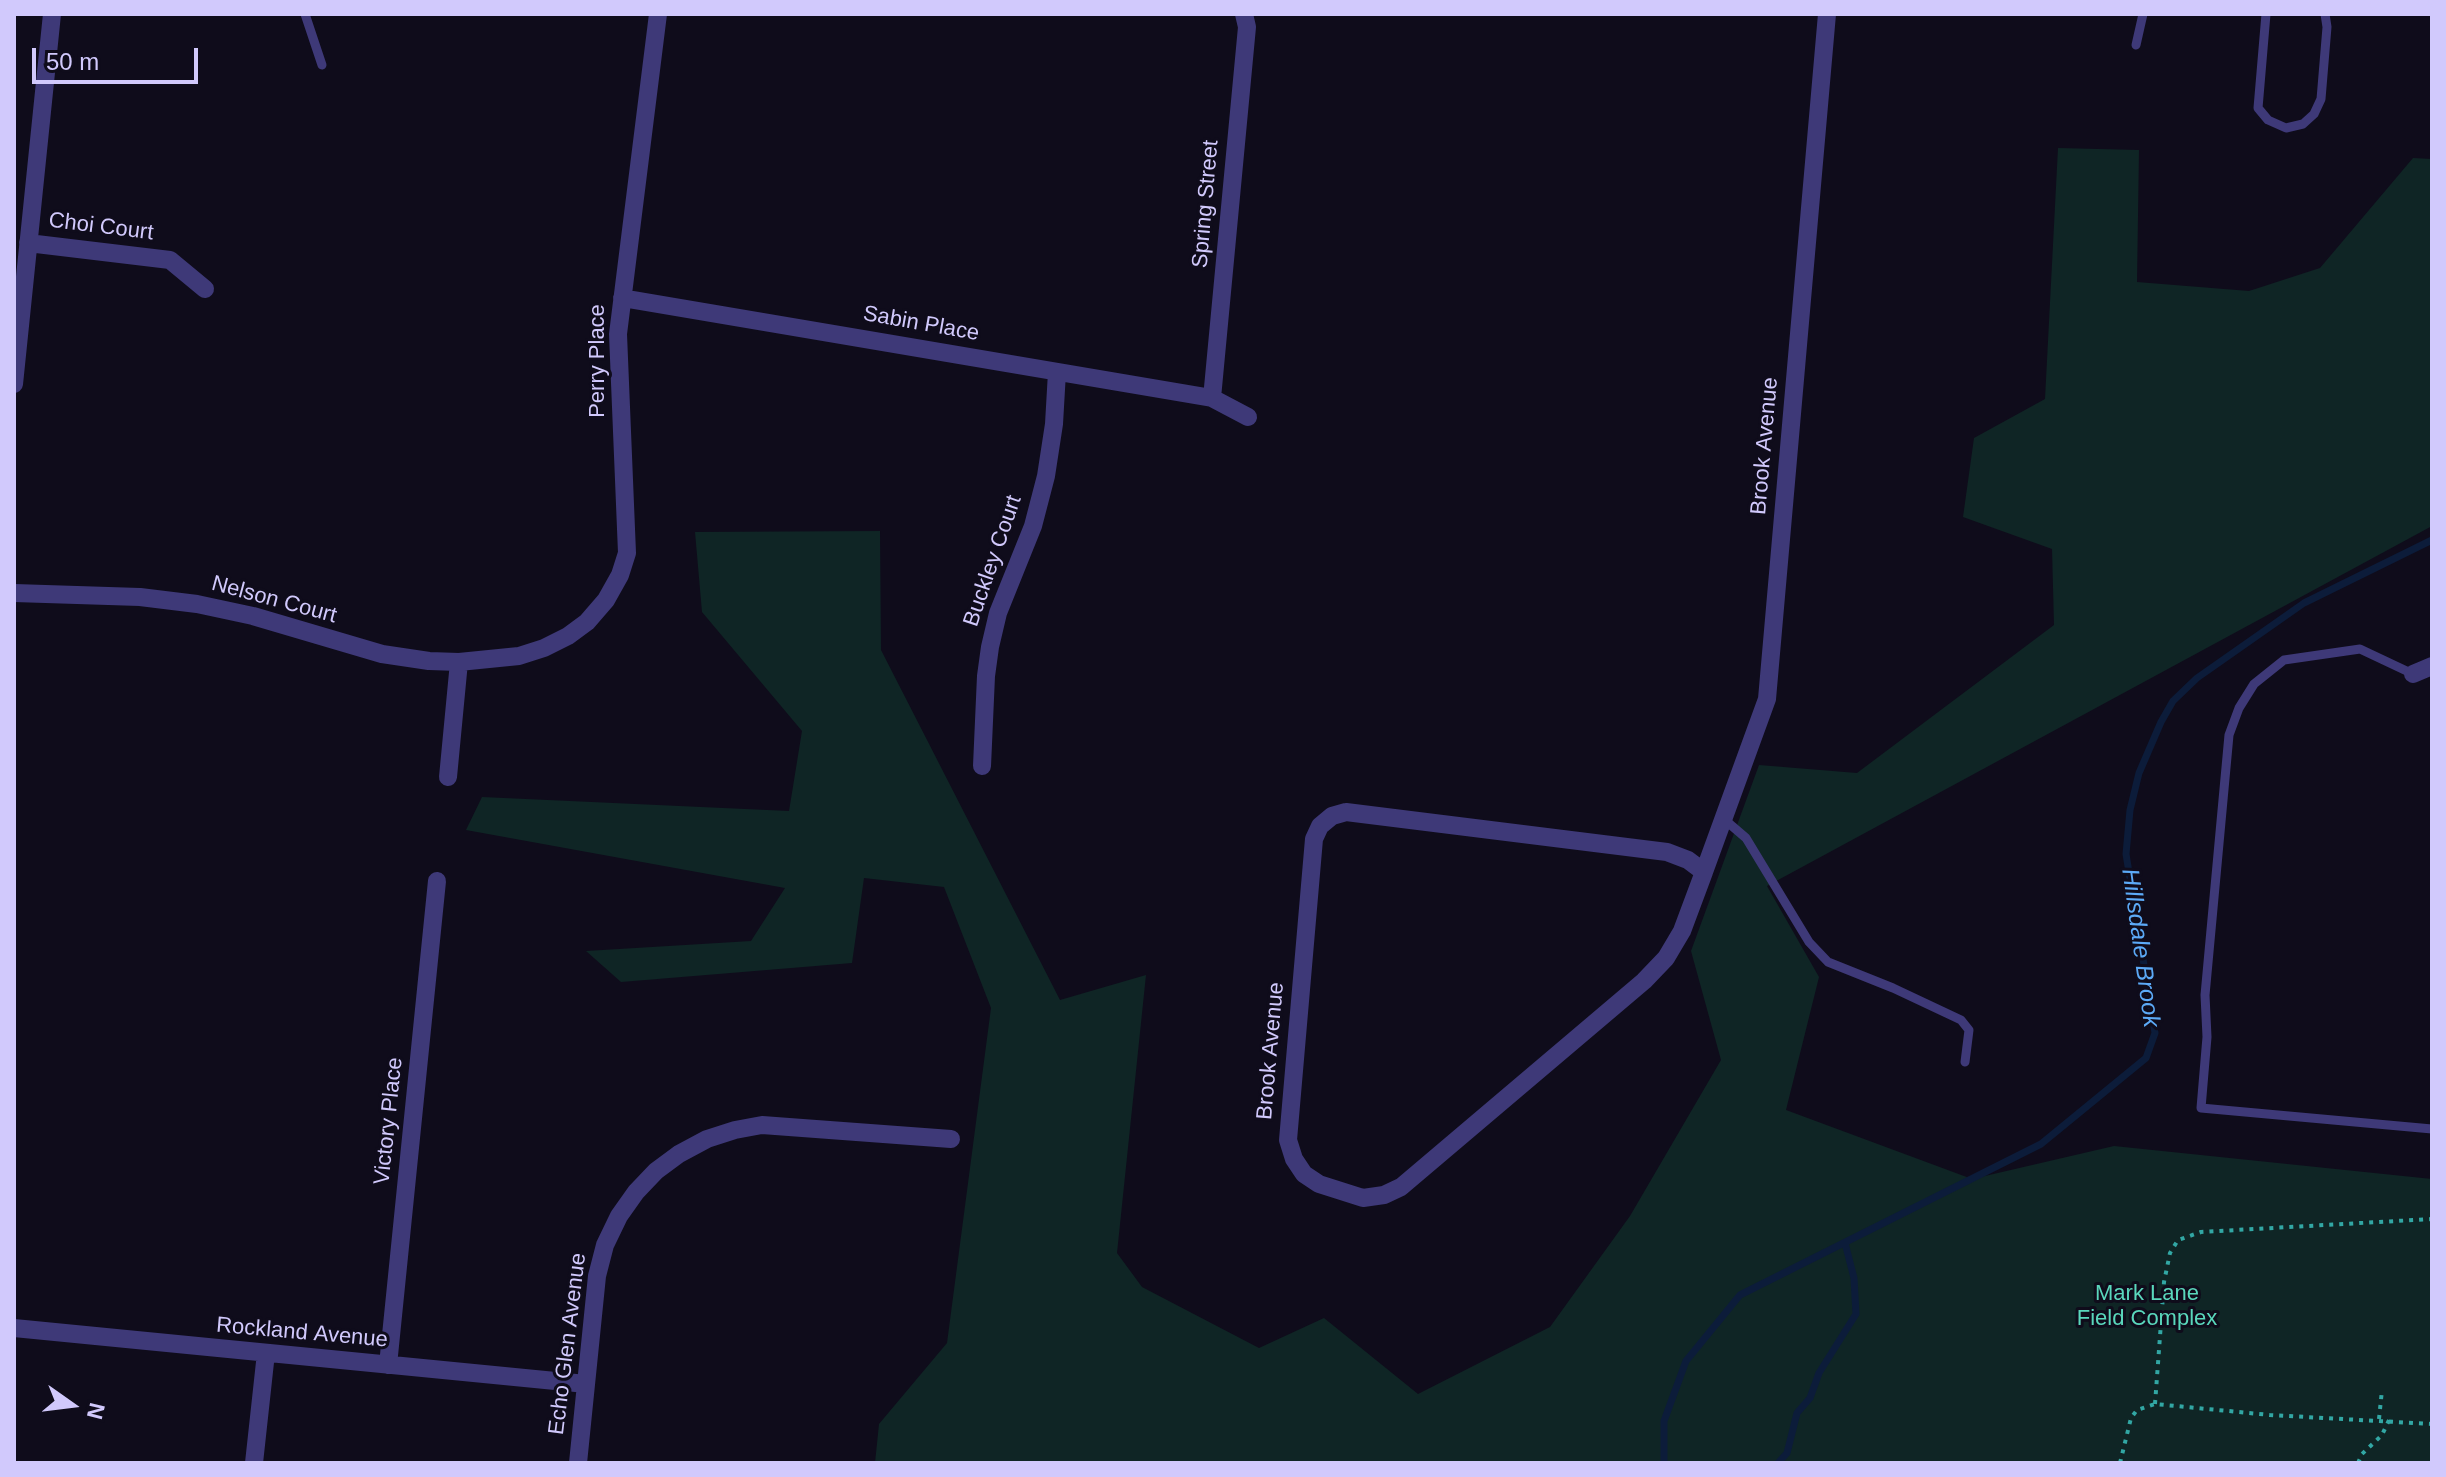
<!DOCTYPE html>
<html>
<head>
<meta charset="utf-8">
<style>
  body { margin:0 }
  #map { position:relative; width:2446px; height:1477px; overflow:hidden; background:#0f0c1b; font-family:Helvetica,sans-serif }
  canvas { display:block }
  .frame { position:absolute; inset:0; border:16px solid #d1c9fc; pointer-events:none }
  .north { position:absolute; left:32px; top:1365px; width:80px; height:80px; -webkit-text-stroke:6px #0f0c1b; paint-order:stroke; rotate:104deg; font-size:22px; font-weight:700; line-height:32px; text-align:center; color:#d1c9fc }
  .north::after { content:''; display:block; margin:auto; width:28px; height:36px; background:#d1c9fc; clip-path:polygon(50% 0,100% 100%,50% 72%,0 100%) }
  .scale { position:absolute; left:32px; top:48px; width:166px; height:36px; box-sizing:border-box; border:4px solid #d1c9fc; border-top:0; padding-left:10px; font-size:24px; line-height:28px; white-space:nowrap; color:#d1c9fc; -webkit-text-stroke:6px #0f0c1b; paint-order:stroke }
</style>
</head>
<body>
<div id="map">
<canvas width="2446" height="1477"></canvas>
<div class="frame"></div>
<div class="north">N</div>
<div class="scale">50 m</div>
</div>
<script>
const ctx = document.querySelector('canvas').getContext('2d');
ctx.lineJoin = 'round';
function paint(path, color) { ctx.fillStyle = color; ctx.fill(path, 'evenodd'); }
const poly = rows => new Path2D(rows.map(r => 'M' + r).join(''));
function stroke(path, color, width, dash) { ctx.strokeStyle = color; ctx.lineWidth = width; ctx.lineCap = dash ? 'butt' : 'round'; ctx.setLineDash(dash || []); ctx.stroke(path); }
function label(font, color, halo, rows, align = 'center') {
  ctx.font = font + ' Helvetica,sans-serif'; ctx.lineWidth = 6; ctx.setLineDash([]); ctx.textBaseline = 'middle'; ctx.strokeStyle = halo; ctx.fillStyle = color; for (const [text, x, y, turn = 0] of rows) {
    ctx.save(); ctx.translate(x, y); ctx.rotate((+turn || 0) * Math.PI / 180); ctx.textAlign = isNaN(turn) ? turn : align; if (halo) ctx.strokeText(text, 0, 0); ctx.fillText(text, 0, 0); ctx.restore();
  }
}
paint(poly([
  [2058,148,2139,150,2137,282,2249,291,2320,268,2413,158,2432,159,2432,526,1767,886,1819,977,1786,1110,1972,1179,2114,1146,2432,1179,2432,1463,875,1463,879,1424,947,1343,991,1008,944,887,864,878,852,963,621,982,586,951,751,941,785,888,466,830,482,797,789,811,802,731,702,612,695,532,880,531,881,650,1060,1000,1146,975,1117,1253,1142,1287,1259,1348,1324,1318,1418,1394,1550,1327,1630,1216,1721,1060,1691,951,1759,765,1857,773,2054,625,2052,549,1963,517,1974,438,2045,399]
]), '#0f2525');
stroke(poly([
  [1664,1463,1664,1421,1686,1361,1740,1295,2041,1144,2146,1058,2155,1033,2126,854,2130,810,2139,773,2161,722,2173,701,2197,678,2304,603,2432,540],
  [1778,1463,1787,1453,1797,1413,1810,1398,1819,1373,1856,1314,1854,1278,1845,1243]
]), '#0c1c3a', 7);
stroke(poly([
  [2155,1404,2164,1282,2170,1253,2178,1240,2201,1232,2432,1219],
  [2379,1419,2382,1390],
  [2120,1463,2131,1418,2137,1410,2155,1404,2270,1415,2432,1424],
  [2358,1463,2362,1454,2382,1435,2389,1420]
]), '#32a7a4', 4, [4, 6]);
stroke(poly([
  [305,14,322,65],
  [2266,14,2258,108,2268,120,2286,128,2303,124,2314,114,2321,99,2327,27,2325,14],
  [2136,45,2143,14],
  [2413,674,2360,649,2284,660,2254,684,2239,708,2229,735,2205,995,2207,1037,2201,1108,2432,1129],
  [1725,820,1746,838,1809,942,1828,962,1893,988,1961,1020,1969,1030,1965,1062]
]), '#3e3978', 9);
stroke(poly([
  [28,243,170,260,205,289],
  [622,298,1212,398,1248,417],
  [14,384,52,14],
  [1212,398,1247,27,1244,14],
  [14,593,140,597,197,604,253,616,382,654,429,661,459,662,519,656,544,648,568,636,587,622,606,600,620,575,627,553,618,334,658,14],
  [2413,674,2432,666],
  [982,766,986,676,990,647,998,613,1033,526,1046,476,1054,424,1057,372],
  [448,777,459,662],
  [1346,812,1667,852,1688,860,1704,872,1682,931,1666,958,1644,981,1401,1187,1384,1195,1363,1198,1319,1184,1304,1174,1294,1159,1288,1140,1314,839,1320,826,1332,816,1346,812],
  [1704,872,1767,699,1827,14],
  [14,1328,586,1384],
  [388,1365,437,881],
  [254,1463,266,1353],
  [578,1463,597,1276,605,1245,619,1216,636,1192,656,1171,679,1154,707,1139,735,1130,762,1125,951,1139]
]), '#3e3978', 18);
label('22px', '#d1c9fc', '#0f0c1b', [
  ["Spring Street",1206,204,-85],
  ["Choi Court",101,227,7],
  ["Sabin Place",921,324,10],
  ["Perry Place",598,361,-90],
  ["Brook Avenue",1765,446,-85],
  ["Buckley Court",993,561,-71],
  ["Nelson Court",274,600,15],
  ["Brook Avenue",1271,1051,-85],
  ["Victory Place",389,1121,-84],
  ["Rockland Avenue",302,1333,5],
  ["Echo Glen Avenue",568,1344,-83]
]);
label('22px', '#5ad7bc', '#0f0c1b', [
  ["Mark Lane",2147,1294],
  ["Field Complex",2147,1319]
]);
label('italic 24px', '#5caaf7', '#0f0c1b', [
  ["Hillsdale Brook",2140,948,82]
]);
</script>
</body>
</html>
